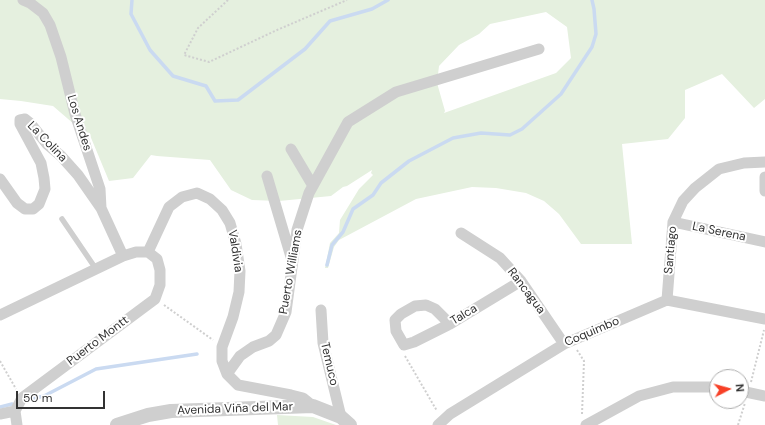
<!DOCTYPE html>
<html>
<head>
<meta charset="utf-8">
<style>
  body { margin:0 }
  #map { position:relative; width:765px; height:425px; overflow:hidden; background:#fff; font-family:"DM Sans",sans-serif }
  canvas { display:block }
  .north { position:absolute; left:709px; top:369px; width:40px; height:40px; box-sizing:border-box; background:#fff; border:1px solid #adadad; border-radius:50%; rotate:84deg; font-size:11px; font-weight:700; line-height:16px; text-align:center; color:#323232 }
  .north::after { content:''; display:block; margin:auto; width:14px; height:18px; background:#f74026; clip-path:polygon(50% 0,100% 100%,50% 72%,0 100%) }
  .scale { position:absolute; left:16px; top:391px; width:89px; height:18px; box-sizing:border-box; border:2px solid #323232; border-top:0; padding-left:5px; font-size:12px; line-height:14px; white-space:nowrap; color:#323232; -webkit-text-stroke:3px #fff; paint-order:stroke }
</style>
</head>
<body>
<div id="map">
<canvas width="765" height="425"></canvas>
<div class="north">N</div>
<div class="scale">50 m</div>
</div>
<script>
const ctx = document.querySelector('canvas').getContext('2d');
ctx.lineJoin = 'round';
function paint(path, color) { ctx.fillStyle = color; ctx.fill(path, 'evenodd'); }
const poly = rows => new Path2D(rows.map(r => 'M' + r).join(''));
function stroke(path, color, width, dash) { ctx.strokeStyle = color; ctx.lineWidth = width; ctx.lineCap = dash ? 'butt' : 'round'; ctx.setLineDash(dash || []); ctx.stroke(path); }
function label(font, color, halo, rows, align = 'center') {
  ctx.font = font + ' "DM Sans",sans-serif'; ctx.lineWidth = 4; ctx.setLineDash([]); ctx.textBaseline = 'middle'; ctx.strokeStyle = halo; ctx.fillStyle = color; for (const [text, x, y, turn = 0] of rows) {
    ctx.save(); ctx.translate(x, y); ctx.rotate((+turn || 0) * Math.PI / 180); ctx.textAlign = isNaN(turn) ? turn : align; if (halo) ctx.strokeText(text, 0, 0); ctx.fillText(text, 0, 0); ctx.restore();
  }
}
paint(poly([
  [0,0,765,0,765,99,754,108,722,74,685,90,685,118,668,139,622,144,632,244,581,244,559,214,544,201,526,193,496,188,472,187,416,199,339,240,334,247,328,268,325,268,330,243,339,233,340,220,359,189,373,175,371,173,372,170,347,186,343,187,331,196,279,201,252,200,231,190,210,160,157,156,151,155,133,178,109,181,89,133,82,131,53,106,21,101,0,99],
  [546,12,567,27,571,58,556,73,444,113,445,111,437,83,439,66,459,45,479,34,490,24],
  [277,415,313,417,336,425,278,425]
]), '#e5f0df');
stroke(poly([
  [132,0,131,14,150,50,173,76,206,86,215,101,238,100,305,49,330,21,372,9,388,0],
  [327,265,332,245,343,232,353,209,373,195,381,183,409,161,453,138,481,133,510,135,522,129,561,94,592,47,596,34,594,9,592,0],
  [27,400,44,396,96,369,197,354],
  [0,407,12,404]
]), '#cadaf1', 3.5);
stroke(poly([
  [228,0,198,28,184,55,209,62,277,30,347,0],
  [164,305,213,340],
  [577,350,584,361,582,414],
  [405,356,437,411],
  [0,361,16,389],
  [751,382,764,330],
  [738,425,745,403]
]), '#cfcfcf', 2, [2, 2]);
stroke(poly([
  [62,219,96,269]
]), '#cfcfcf', 5.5);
stroke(poly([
  [23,0,30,3,43,13,50,25,61,57,75,114,100,189,101,208,123,256],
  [291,149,313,186],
  [267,176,291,257],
  [765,177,765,191],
  [0,179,17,203,25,209,33,209,39,204,45,189,44,178,41,163,20,124,20,120,25,119,30,123,47,144,61,156,78,175,101,208],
  [673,222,765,242],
  [461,233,500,258,521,281,564,344],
  [148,252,169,207,182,197,197,193,210,199,222,210,230,223,236,244,240,271,239,292,233,317,222,347,222,361,227,374,238,385,291,395,303,398,313,406],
  [667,300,673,222,683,201,695,188,719,169,744,163,765,162],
  [321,310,323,343,341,417],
  [0,315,123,256,136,252,148,252],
  [450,324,435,309,426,305,415,306,401,314,395,320,396,331,404,345,414,342,450,324,521,281],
  [227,374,240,356,253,347,269,341,276,335,286,312,297,230,309,193,348,122,396,92,539,49],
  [741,391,765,396],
  [0,414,15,411],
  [17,425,15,411,22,398,155,299,160,285,160,270,157,259,148,252],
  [438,425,450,414,564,344,667,300,765,319],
  [586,425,639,396,673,387,717,387]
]), '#cfcfcf', 11);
stroke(poly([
  [117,425,148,415,171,411,313,406,341,417,350,425]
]), '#cfcfcf', 14);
label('12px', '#323232', '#fff', [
  ["Los Andes",79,123,73],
  ["La Colina",47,142,46],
  ["La Serena",719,232,12],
  ["Santiago",671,250,-85],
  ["Valdivia",235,251,81],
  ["Puerto Williams",291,272,-80],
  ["Rancagua",526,291,53],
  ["Talca",464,315,-31],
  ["Coquimbo",592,332,-23],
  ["Puerto Montt",98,341,-37],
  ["Temuco",329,364,77],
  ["Avenida Viña del Mar",235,409,-2]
]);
</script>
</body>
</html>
